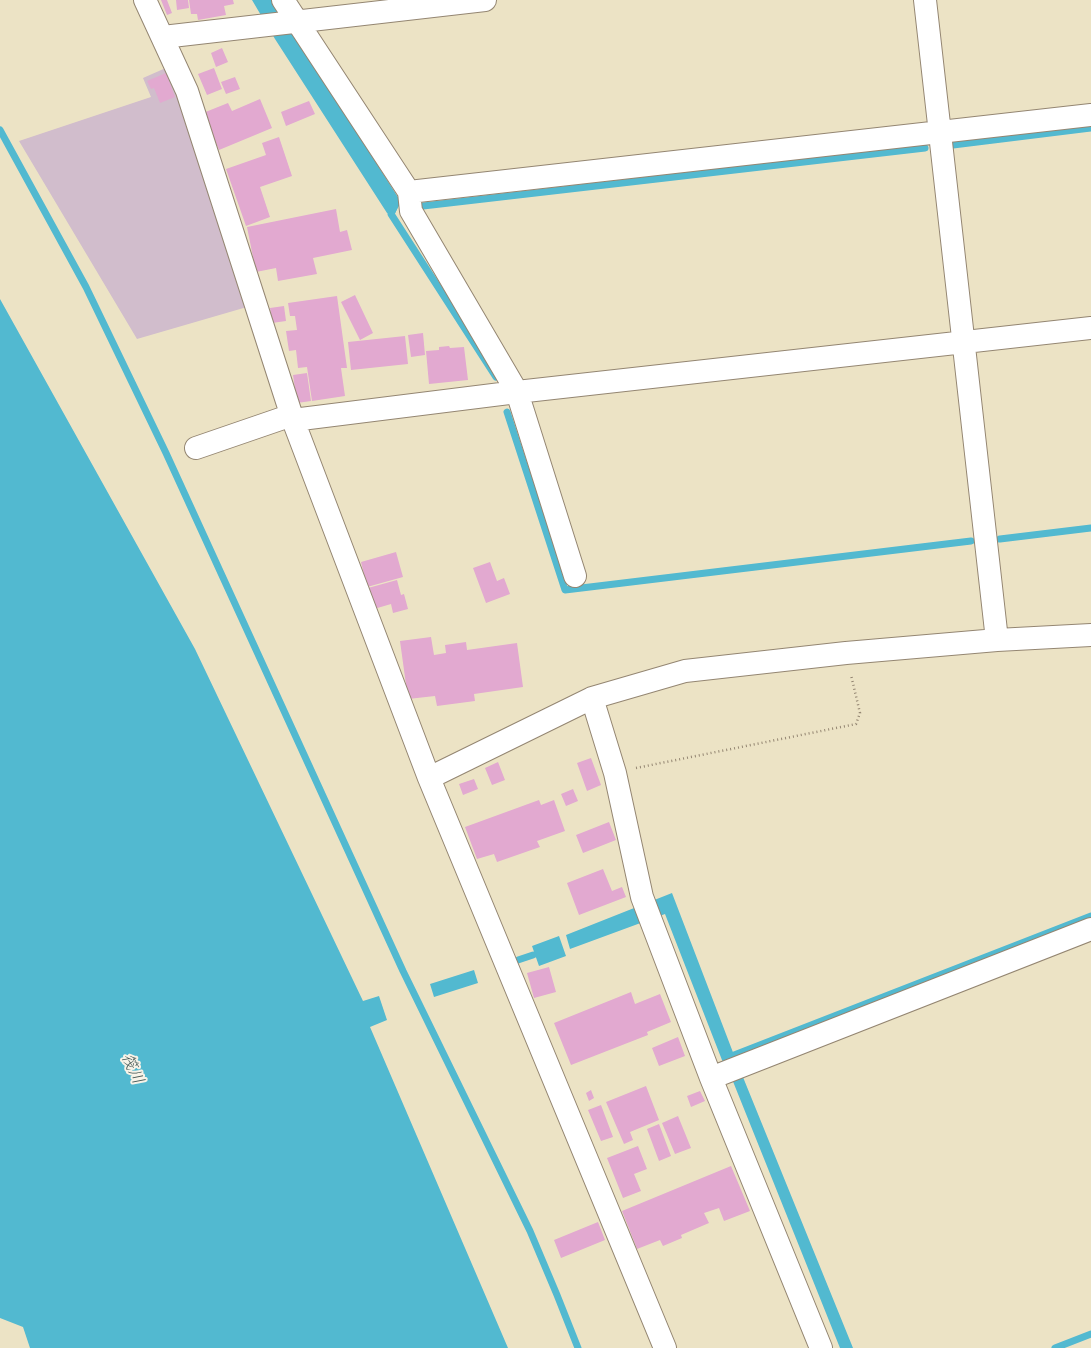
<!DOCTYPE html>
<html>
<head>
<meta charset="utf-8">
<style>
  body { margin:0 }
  canvas { display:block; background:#ece3c5 }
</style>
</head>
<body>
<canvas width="1091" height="1348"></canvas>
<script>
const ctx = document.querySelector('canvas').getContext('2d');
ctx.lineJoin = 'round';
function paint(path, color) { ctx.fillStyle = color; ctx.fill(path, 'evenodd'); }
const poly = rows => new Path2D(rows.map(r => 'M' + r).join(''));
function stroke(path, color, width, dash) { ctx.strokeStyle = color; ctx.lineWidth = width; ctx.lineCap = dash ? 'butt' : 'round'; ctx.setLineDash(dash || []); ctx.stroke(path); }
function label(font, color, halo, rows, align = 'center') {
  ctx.font = font + ' Sriracha,"Klee One",sans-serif'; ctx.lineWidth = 4; ctx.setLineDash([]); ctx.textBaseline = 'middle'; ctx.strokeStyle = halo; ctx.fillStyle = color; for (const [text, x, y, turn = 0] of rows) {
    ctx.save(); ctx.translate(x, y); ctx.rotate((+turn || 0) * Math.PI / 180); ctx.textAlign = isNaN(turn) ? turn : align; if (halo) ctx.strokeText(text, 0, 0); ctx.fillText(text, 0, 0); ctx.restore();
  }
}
paint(poly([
  [168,67,247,307,137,339,19,141,151,97,143,78]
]), '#d1bdcc');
paint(poly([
  [252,0,273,0,401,202,394,215,387,213,275,39],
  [0,299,195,649,363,1001,379,996,387,1020,370,1027,508,1348,30,1348,23,1327,0,1318],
  [672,893,734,1055,853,1348,840,1348,732,1079,729,1078,665,914,570,949,566,935],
  [559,936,566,956,539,966,532,946],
  [474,970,478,983,434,997,430,984]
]), '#52b9d0');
stroke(poly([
  [0,130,86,287,166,453,403,971,530,1231,557,1295,578,1348],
  [953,145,1091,128],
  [423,206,925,148],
  [394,207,391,214,496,377],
  [507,412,565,590,971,541],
  [1000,539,1091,528],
  [518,960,533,955],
  [729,1057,1091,916],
  [1055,1348,1091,1334]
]), '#52b9d0', 7);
paint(poly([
  [161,0,167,0,172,13,167,15],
  [176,0,188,0,189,8,177,10],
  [189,0,233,0,234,4,224,6,226,15,198,20,197,14,191,14],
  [222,48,228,62,216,67,211,53],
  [214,68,222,89,207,95,198,74],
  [166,73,175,97,160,103,154,88,151,89,147,81],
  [235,77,240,89,226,94,221,82],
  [260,99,272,128,219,150,203,113,228,103,232,111],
  [309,101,315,114,286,126,281,112],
  [279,137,292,176,260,187,270,217,246,226,226,169,266,155,262,143],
  [336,209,340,232,347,230,352,250,313,258,317,274,278,281,276,268,256,272,247,227],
  [355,295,373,333,360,340,341,302],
  [337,296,347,368,341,368,345,396,312,401,307,367,298,368,296,350,289,351,286,331,297,330,295,316,290,316,288,303],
  [284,306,286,321,272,323,270,308],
  [423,333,425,355,411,357,408,335],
  [405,336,408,364,351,370,348,342],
  [449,346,450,348,464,347,468,380,429,384,426,351,439,350,439,347],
  [307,373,311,401,297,403,293,375],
  [396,552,403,577,367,587,361,562],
  [490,562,497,581,504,578,510,594,486,603,473,568],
  [397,580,401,595,404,594,408,609,393,613,391,604,374,609,368,588],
  [431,637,434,655,446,653,445,645,466,642,467,650,517,643,523,687,474,694,475,701,437,706,435,696,408,699,400,641],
  [591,758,601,785,587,791,577,763],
  [498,762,505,780,492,785,485,768],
  [474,779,478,789,463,795,459,784],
  [573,789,578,801,566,806,561,794],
  [539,800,541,805,554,800,565,831,537,841,540,847,497,862,494,854,477,859,465,827],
  [609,822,616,840,583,853,576,835],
  [603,869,612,891,622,887,626,897,579,915,567,883],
  [549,967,556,992,534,998,527,973],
  [631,992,635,1004,660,994,671,1022,647,1032,648,1035,571,1065,554,1023],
  [678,1037,685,1056,659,1066,652,1048],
  [646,1086,659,1120,630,1132,633,1140,624,1144,606,1102],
  [591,1090,594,1098,589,1101,586,1093],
  [700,1091,705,1101,691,1107,687,1096],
  [601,1105,613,1137,601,1141,588,1110],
  [678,1116,691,1148,675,1154,662,1123],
  [659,1124,671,1156,659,1161,647,1129],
  [638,1146,647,1169,634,1174,641,1191,623,1198,607,1158],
  [731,1166,750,1211,724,1221,719,1208,704,1213,709,1223,681,1235,682,1238,663,1246,660,1240,637,1249,622,1211],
  [598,1222,605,1240,561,1258,554,1240]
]), '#e2a9d0');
const minor = poly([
  [145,0,187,91,293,420,429,778,665,1348],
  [283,0,409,192,411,211,517,392,575,576],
  [925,0,997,640],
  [163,37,485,0],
  [409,192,1091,115],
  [293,420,517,392,1091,328],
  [196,448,292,415],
  [592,698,615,773,642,897,711,1078,821,1348],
  [429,778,592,698,685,671,846,653,997,640,1091,635],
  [711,1078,1091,929]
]);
stroke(minor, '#948672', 24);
stroke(poly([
  [636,768,856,724,860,713,851,675]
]), '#948672', 2.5, [1, 3]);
stroke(minor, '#fff', 22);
label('italic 16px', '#425553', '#f7f3e8', [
  ["筏川",132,1069,65]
]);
</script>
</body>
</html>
